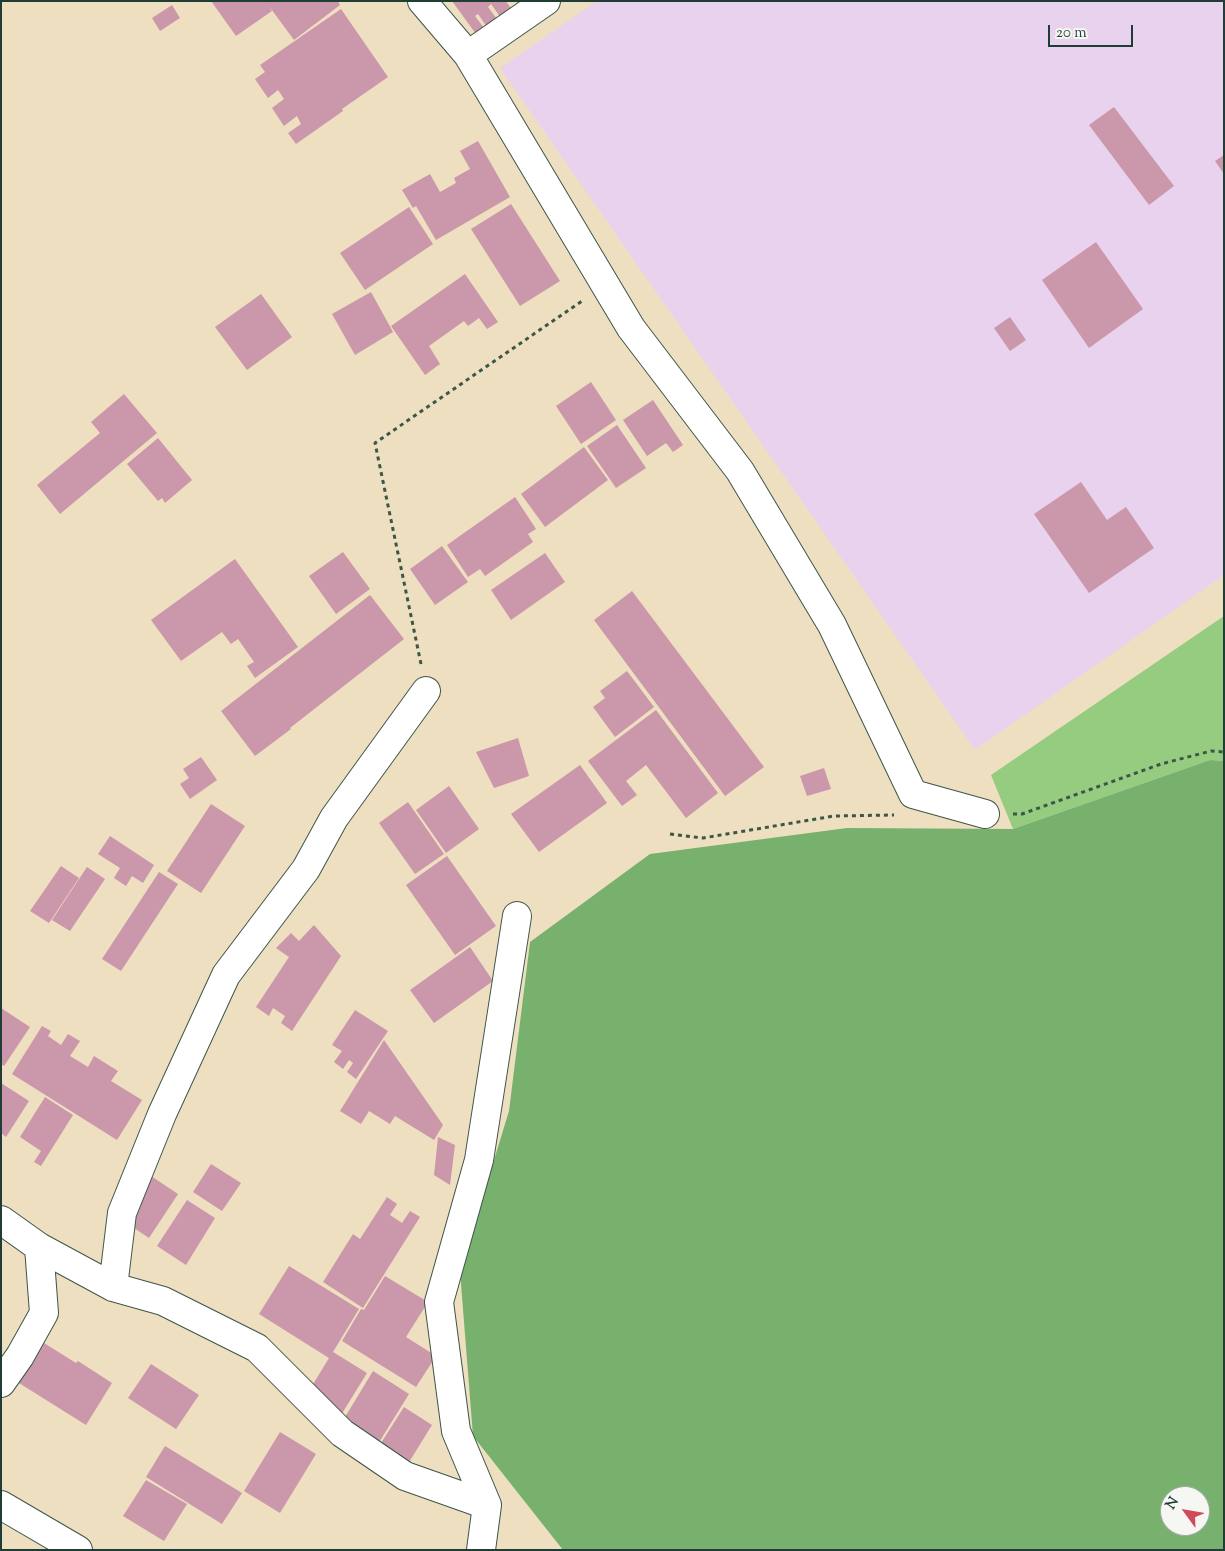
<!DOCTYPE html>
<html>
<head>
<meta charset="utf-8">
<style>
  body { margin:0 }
  #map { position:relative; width:1225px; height:1551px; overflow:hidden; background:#eedfc0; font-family:"Sorts Mill Goudy",serif }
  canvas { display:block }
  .frame { position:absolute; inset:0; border:2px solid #1f3d34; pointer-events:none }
  .north { position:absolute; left:1160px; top:1486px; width:50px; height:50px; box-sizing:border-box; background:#f6f6f2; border:1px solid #a0aca6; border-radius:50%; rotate:302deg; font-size:14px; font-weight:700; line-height:20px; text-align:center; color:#1f3d34 }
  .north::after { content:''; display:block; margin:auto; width:18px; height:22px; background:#d1495b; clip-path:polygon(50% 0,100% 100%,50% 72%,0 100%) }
  .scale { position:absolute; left:1048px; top:25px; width:85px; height:22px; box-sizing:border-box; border:2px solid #1f3d34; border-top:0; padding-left:6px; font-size:15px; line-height:18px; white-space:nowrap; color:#1f3d34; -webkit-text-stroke:4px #f6f6f2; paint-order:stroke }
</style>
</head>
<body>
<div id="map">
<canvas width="1225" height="1551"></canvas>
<div class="frame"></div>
<div class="north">N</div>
<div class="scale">20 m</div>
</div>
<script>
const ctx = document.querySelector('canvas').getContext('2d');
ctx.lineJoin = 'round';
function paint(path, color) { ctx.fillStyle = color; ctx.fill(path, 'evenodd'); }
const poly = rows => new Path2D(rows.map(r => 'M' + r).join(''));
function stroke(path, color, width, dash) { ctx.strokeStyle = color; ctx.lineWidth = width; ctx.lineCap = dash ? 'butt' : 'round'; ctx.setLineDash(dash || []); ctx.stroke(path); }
paint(poly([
  [597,1,1224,1,1224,575,975,750,500,68]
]), '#e8d2ee');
paint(poly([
  [1224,616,1224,761,1210,760,1013,829,991,775]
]), '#95cc7f');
paint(poly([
  [1210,760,1224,761,1224,1550,563,1550,473,1436,460,1271,509,1111,530,942,650,854,847,828,1013,829],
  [1170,1496,1200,1496,1200,1526,1170,1526]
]), '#78b06e');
paint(poly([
  [211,1,338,1,340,5,294,40,269,6,272,11,236,36],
  [452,1,506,1,512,10,501,18,491,4,488,7,497,19,487,27,478,14,475,16,484,28,476,34],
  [172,5,180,18,160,31,152,18],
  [341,9,388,77,342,109,343,111,296,144,288,133,301,124,297,116,284,126,272,108,284,99,278,90,268,98,255,79,265,72,260,65],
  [1114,107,1174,186,1149,205,1089,125],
  [478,141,510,197,436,240,416,206,413,208,402,190,430,174,440,192,456,183,454,178,470,169,460,151],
  [1224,155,1224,174,1215,161],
  [511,204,560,281,520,306,471,229],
  [409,207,433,244,365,290,340,253],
  [1096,242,1143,309,1089,348,1042,280],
  [465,274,498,322,487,329,479,318,468,326,464,321,429,346,440,364,425,375,391,326],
  [371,292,393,332,355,355,332,314],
  [261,294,292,337,247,370,215,327],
  [1010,317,1026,340,1010,351,994,328],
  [591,382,616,420,581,444,556,406],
  [124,394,157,433,60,514,37,485,100,433,91,422],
  [653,400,683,445,673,452,666,443,647,456,623,420],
  [617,425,646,468,616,488,587,446],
  [158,438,192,480,165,503,162,498,158,501,127,464],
  [584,447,608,480,545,527,521,494],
  [1081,482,1107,520,1126,507,1154,548,1089,593,1034,514],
  [515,497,536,529,528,534,533,542,485,576,480,569,468,577,447,545],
  [442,546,468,582,435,605,410,569],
  [343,552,370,589,336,614,309,576],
  [545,553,565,582,511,620,491,590],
  [235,559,298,647,255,678,247,666,254,662,238,639,231,644,222,632,181,661,151,620],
  [632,591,764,767,725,796,594,620],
  [370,595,404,639,290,728,291,729,255,756,221,711],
  [627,671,654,707,615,737,593,707,605,698,600,691],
  [656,710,718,793,686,818,646,765,626,781,637,795,622,806,588,761],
  [518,738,529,776,494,788,476,752],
  [201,757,217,780,190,799,180,784,189,778,183,769],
  [580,765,607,803,539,852,511,814],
  [824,768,831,789,807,796,800,776],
  [449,786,479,829,446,853,416,810],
  [408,802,444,854,415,874,379,823],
  [211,804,245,826,201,893,167,871],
  [110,836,154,865,143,883,132,876,126,886,114,878,120,868,98,854],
  [447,856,496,926,455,955,406,885],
  [61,866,79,878,49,923,30,911],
  [87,867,105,879,70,931,52,920],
  [159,872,178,884,121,971,102,959],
  [314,925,341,956,292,1031,281,1023,285,1016,273,1008,269,1016,256,1007,289,957,276,948,291,933,299,941],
  [470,947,493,981,434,1023,410,990],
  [1,1008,30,1027,4,1066,1,1064],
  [355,1010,388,1031,356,1079,347,1072,353,1063,349,1060,343,1069,334,1062,342,1051,332,1045],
  [42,1026,51,1031,48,1036,61,1045,68,1034,80,1041,70,1056,88,1067,94,1056,118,1071,111,1081,142,1100,117,1140,12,1074],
  [384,1040,443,1125,434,1140,395,1116,390,1124,369,1111,361,1124,340,1111],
  [1,1083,29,1101,6,1137,1,1133],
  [45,1097,73,1115,41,1166,34,1162,41,1151,20,1137],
  [438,1137,455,1145,450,1185,434,1175],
  [211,1164,241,1183,222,1211,193,1192],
  [151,1176,178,1194,149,1238,122,1220],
  [387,1197,397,1204,390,1215,402,1223,410,1211,420,1217,363,1308,323,1282,353,1234,360,1239],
  [187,1200,215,1218,186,1265,157,1246],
  [289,1266,359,1309,333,1352,367,1373,338,1420,304,1399,329,1358,259,1314],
  [385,1276,428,1302,406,1337,436,1356,416,1387,342,1341,361,1309,364,1310],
  [36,1338,76,1363,78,1361,112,1383,86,1425,11,1378],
  [151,1364,199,1395,176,1429,128,1398],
  [373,1371,409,1394,378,1444,342,1422],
  [404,1407,432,1425,406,1467,394,1459,398,1453,381,1443],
  [280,1432,316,1454,280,1513,244,1491],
  [165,1446,242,1493,222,1524,146,1477],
  [146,1480,187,1504,164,1541,123,1516]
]), '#cb97aa');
const street = poly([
  [422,1,468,55,631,328,740,471,832,625,913,794,985,814],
  [468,55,546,1],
  [1,1220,39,1247,113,1287,163,1301,257,1348,342,1433,405,1476,487,1505],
  [113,1287,122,1213,162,1114,226,975,306,869,334,818,426,691],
  [1,1383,20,1356,44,1313,39,1247],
  [1,1505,78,1550],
  [481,1550,487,1505,456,1431,439,1302,479,1160,517,916]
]);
stroke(street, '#3e5549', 30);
stroke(poly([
  [421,664,375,443,582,301],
  [1013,814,1022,814,1161,764,1211,751,1224,752],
  [670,834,703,838,834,816,894,815]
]), '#3e5549', 3, [4, 4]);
stroke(street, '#fff', 28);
</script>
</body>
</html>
